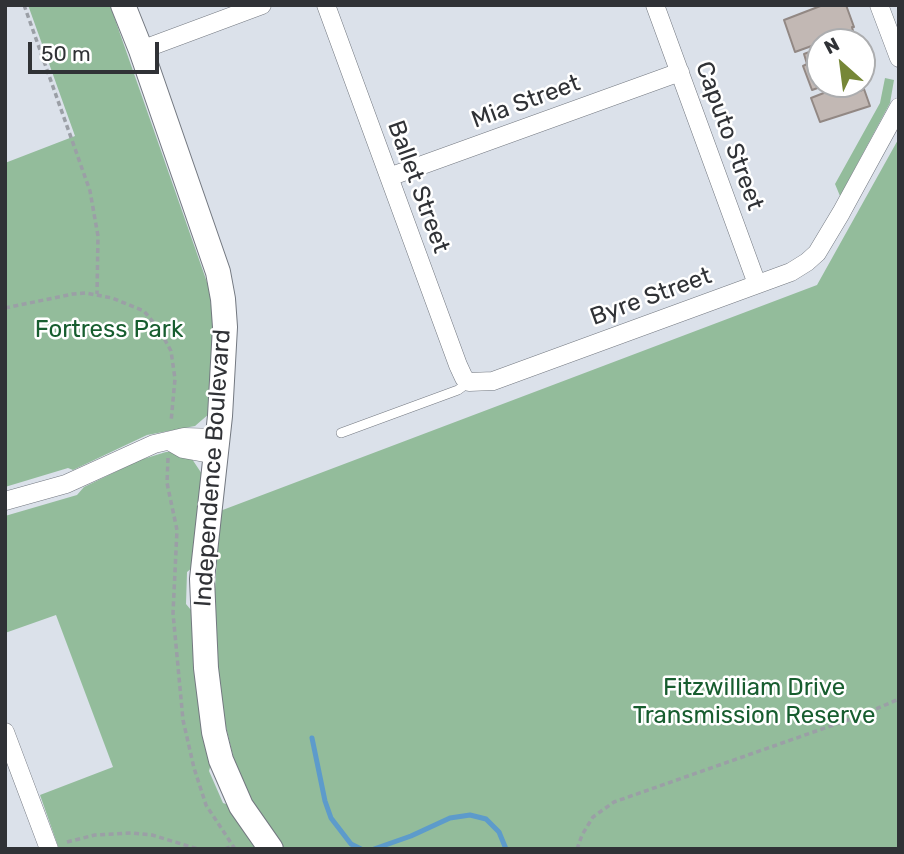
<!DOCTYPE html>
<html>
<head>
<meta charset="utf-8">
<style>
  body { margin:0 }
  #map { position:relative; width:904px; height:854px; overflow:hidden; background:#dbe1ea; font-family:Rubik,sans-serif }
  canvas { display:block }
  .frame { position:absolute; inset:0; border:7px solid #303236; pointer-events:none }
  .north { position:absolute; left:806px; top:28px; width:70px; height:70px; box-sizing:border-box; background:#fff; border:2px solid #acadaf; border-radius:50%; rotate:332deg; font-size:19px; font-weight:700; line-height:28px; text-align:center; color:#303236 }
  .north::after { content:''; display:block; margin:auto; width:24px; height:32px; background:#768737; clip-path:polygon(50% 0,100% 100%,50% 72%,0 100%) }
  .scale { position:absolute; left:28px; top:42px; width:131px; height:32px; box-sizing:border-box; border:4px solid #303236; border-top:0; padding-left:9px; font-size:21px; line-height:24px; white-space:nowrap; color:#303236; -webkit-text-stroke:5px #fff; paint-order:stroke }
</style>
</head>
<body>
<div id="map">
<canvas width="904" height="854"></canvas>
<div class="frame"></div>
<div class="north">N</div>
<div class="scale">50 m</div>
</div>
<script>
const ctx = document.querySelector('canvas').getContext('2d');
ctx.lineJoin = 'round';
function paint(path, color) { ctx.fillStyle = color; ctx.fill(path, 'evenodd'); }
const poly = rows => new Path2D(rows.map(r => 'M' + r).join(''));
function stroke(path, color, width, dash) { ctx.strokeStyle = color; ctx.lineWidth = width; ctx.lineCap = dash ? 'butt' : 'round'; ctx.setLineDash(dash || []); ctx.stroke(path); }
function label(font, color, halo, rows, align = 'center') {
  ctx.font = font + ' Rubik,sans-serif'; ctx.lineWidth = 5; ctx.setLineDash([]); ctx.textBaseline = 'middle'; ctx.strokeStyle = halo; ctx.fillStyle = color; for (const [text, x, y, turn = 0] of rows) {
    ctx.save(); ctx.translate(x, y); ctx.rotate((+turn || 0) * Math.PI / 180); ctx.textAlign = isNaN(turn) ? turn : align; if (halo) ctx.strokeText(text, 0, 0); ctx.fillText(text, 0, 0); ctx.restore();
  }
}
paint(poly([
  [28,5,110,5,209,288,214,332,210,413,195,426,147,435,73,470,68,468,5,487,5,163,75,136],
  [885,78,894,80,890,103,840,196,835,184,880,103],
  [899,138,899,849,285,849,258,814,245,788,235,764,220,702,213,620,220,511,817,285],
  [166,452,173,452,192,459,202,474,193,567,187,572,186,604,191,610,211,764,209,771,223,803,229,805,258,849,59,849,40,795,113,767,56,615,5,633,5,516,77,495,84,487,140,460]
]), '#93bc9b');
stroke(poly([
  [312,738,325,801,331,818,351,844,361,849],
  [374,849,411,836,450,818,470,815,486,819,499,832,506,849]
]), '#5d9bcb', 5);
const building = poly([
  [823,5,846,5,854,27,852,27,853,31,795,52,784,20,823,5],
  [853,34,856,42,834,40,853,34],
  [862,44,867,56,865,57,868,70,862,72,862,44],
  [820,48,820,84,829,84,812,90,803,66,807,64,804,54,820,48],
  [838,84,857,84,860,91,864,89,870,106,820,122,811,98,839,87,838,84]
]);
paint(building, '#c2b8b4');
stroke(building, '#928884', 2);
const lane = poly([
  [341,433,458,390,469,382]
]);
const street = poly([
  [326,5,458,365,464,378,469,382,493,381,791,272,807,262,817,253,841,213,899,107],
  [655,5,757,284],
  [879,5,899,58],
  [141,50,262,5],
  [389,177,680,72],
  [169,441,183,449,216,455],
  [5,501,66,484,154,444,184,437,218,438],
  [5,732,49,849]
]);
const secondary = poly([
  [123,5,141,50,218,272,223,299,225,327,220,416,202,579,206,668,214,732,221,760,241,806,271,849]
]);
stroke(lane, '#737880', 10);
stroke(street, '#737880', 19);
stroke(secondary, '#737880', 26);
stroke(poly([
  [24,5,90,191,98,236,97,294],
  [5,308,73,294,86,293,112,298,144,311,159,329,171,351,175,379,171,422],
  [168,458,167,483,177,530,173,613,183,720,194,768,206,805,235,849],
  [67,842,95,835,131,833,152,835,198,849],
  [225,849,233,846],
  [577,849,582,835,593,817,614,802,862,715,899,699]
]), '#9b9fa6', 3.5, [5, 3.5]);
stroke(lane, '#fff', 9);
stroke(street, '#fff', 18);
stroke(secondary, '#fff', 24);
label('24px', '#303236', '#fff', [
  ["Mia Street",526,102,-20],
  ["Caputo Street",729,136,70],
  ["Ballet Street",418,187,70],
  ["Byre Street",651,297,-20],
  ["Independence Boulevard",213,468,-86]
]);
label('24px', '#175d2f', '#fff', [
  ["Fortress Park",109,330],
  ["Fitzwilliam Drive",754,688],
  ["Transmission Reserve",754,716]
]);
</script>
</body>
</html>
